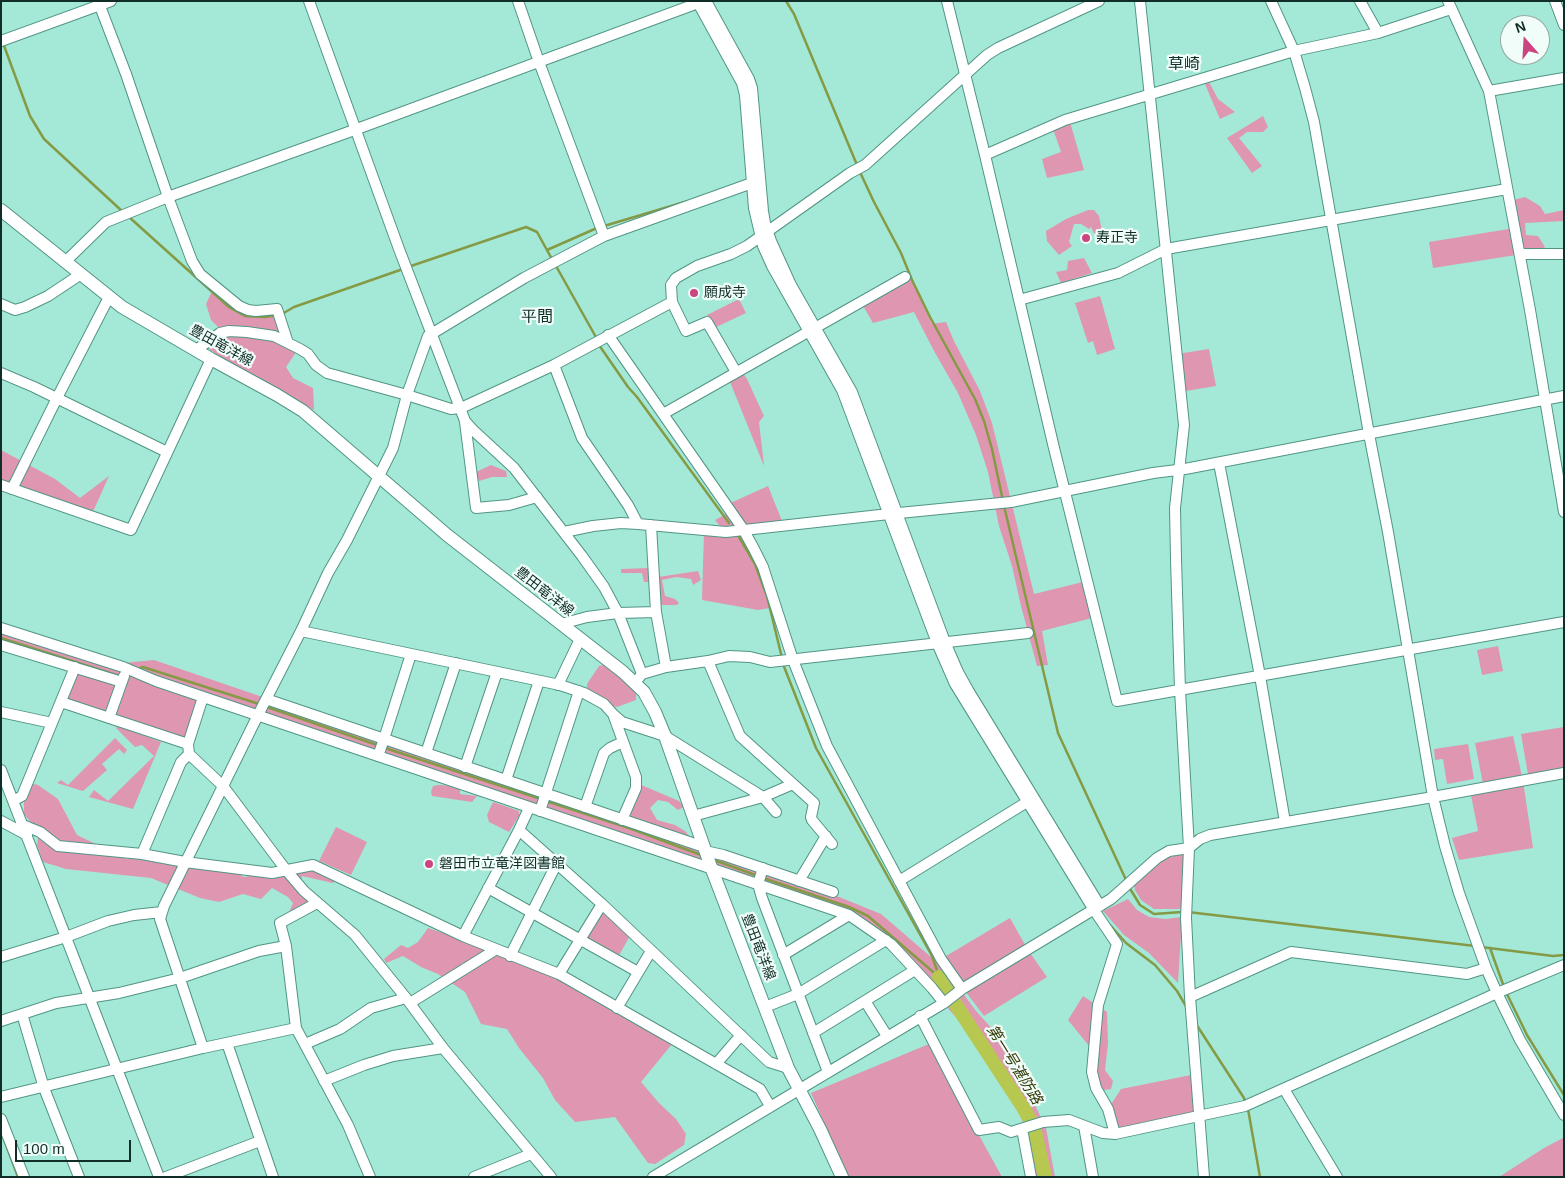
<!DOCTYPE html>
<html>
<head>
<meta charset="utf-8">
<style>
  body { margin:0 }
  #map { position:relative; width:1565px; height:1178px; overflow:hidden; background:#a4e9d7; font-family:Arial,sans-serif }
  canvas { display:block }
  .frame { position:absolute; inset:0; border:2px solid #102d27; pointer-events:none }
  .north { position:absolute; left:1500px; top:15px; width:50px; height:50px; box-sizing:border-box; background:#f0fdf9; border:1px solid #96aaa5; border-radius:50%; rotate:341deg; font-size:14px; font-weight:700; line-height:20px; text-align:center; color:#102d27 }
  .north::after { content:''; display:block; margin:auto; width:18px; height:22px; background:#cc4480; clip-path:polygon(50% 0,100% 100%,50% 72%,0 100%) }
  .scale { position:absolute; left:15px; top:1140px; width:116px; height:22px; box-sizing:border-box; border:2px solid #102d27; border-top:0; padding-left:6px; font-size:15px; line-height:18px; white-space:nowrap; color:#102d27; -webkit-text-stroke:4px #f0fdf9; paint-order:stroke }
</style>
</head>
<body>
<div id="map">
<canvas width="1565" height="1178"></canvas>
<div class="frame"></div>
<div class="north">N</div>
<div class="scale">100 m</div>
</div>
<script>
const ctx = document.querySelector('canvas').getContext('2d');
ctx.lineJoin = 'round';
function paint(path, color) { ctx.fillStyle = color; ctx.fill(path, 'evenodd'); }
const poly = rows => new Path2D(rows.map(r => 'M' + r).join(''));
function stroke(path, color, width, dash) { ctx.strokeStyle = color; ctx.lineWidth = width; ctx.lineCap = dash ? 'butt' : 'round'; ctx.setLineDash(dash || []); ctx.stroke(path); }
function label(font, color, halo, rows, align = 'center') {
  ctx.font = font + ' Arial,"Noto Sans JP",sans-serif'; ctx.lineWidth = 4.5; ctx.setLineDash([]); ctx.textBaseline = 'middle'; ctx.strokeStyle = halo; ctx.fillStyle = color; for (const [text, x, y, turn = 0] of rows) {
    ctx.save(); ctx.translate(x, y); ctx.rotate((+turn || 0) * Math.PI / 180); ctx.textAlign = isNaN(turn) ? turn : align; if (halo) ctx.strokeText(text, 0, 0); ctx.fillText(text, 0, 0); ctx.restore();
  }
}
paint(poly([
  [1208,80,1218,99,1235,112,1220,119,1204,82],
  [1263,116,1268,127,1263,132,1247,132,1239,138,1262,166,1252,173,1227,138],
  [1070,122,1084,170,1047,178,1042,159,1061,152,1053,129],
  [1525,197,1540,206,1545,214,1564,210,1564,221,1525,223,1526,235,1538,236,1545,247,1541,250,1522,252,1513,200],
  [1088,210,1094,210,1099,216,1102,231,1099,234,1094,233,1091,227,1089,229,1081,224,1074,224,1069,242,1072,246,1059,255,1047,241,1046,231,1066,219],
  [1515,228,1516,255,1433,268,1429,242],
  [1084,258,1092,273,1061,283,1056,272,1067,270,1068,261],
  [905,277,912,280,932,324,946,322,954,341,980,391,992,423,1034,594,1083,582,1092,618,1042,631,1048,665,1037,666,1021,606,1012,566,999,526,988,472,976,435,958,393,934,351,914,312,873,323,862,304],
  [214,287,246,309,274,309,288,342,299,348,286,367,293,378,313,388,314,410,227,361,209,349,209,341,223,332,211,320,206,304],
  [1100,296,1115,349,1097,355,1093,341,1088,343,1075,303],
  [739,299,746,313,714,328,707,315],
  [1209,349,1216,386,1180,392,1177,354],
  [741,370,747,379,764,416,759,422,764,466,728,377],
  [1,450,55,479,80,498,109,476,92,514,1,485],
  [491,465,506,471,507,477,492,477,479,481,476,472],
  [768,486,784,526,743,529,763,567,776,607,758,610,702,600,704,532,720,526,715,520,730,512,726,505],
  [650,568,653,582,644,582,642,573,621,573,621,569],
  [698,571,701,580,693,585,691,579,676,577,662,580,665,596,675,599,679,603,677,605,662,605,658,598,658,577],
  [1,630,113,664,154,660,632,823,627,816,639,784,679,801,684,807,678,810,668,802,658,800,650,808,657,820,675,825,685,831,691,838,669,835,802,882,881,914,945,969,976,1011,996,1033,1030,1095,1046,1128,1055,1177,1033,1177,1025,1128,1020,1114,984,1053,960,1022,904,958,845,914,203,696,188,744,65,700,77,671,1,645],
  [1498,646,1503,671,1482,675,1477,650],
  [611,663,636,692,636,700,617,707,604,704,587,691,587,684,599,666],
  [118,726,161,742,133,809,89,797,94,790,108,801,154,756,142,745,135,747,116,728],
  [1564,727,1564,773,1529,780,1521,734],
  [1513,736,1523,781,1533,848,1459,860,1452,838,1478,831,1470,790,1483,784,1475,743],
  [115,738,127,750,124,754,119,749,102,764,107,770,83,791,57,783,61,780,68,785],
  [1468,744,1474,779,1447,784,1443,759,1435,760,1434,749],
  [30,783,38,785,58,799,77,835,127,859,152,856,225,867,244,877,309,866,335,881,333,883,302,876,300,889,314,903,288,915,293,903,288,897,272,888,261,899,243,894,219,902,200,898,151,878,66,869,43,862,37,845,39,832,24,814,24,797],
  [439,785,455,786,460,788,460,794,477,796,472,802,432,796,431,792,433,786],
  [493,802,519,811,519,816,509,832,489,822,487,815],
  [336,827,367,842,351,875,319,861],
  [1186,853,1186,909,1154,909,1141,900,1135,890,1134,884,1163,859],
  [1128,899,1137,910,1149,917,1165,919,1182,917,1178,983,1149,953,1124,935,1103,911],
  [602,904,632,932,617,959,582,936],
  [1010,918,1028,950,1047,977,984,1016,941,959],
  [428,928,510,956,559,974,672,1044,641,1082,659,1103,676,1119,686,1134,684,1145,655,1164,648,1163,615,1117,575,1122,555,1100,543,1078,519,1048,507,1029,481,1024,465,992,438,974,421,967,403,956,386,963,384,959,401,945,408,948,418,942],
  [1083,996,1107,1012,1108,1044,1105,1070,1113,1081,1111,1089,1098,1091,1093,1051,1068,1020],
  [929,1044,1002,1177,848,1177,811,1093],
  [1196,1074,1200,1113,1115,1134,1108,1109,1121,1089],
  [1563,1138,1564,1177,1499,1177,1544,1148]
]), '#df96b0');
stroke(poly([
  [786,1,794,14,857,165],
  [3,43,30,116,44,139,123,212],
  [859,170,874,202,901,253,912,280,930,317,975,399,984,421,992,449,1003,501],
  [129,217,229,307,245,316,265,317,277,315],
  [604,226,688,201],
  [547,250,597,228],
  [556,266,597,339],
  [408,267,526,227,537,232,553,261],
  [282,314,294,307,403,269],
  [599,345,628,387,637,397,729,523],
  [1004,506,1058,733,1127,882],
  [739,537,755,564,767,596,782,658],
  [1,638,119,676,121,675],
  [783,664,816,748,932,956,939,976],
  [136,670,143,667,259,704],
  [267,707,380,746],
  [385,748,541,799],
  [546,801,629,828,701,855],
  [714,860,758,876],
  [763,878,849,907,868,916,939,977],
  [1129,887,1140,905,1154,914,1182,912],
  [1188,912,1475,946],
  [1110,925,1126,943,1155,965,1177,991,1187,1008],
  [1481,947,1553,956,1564,955],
  [1490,948,1504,987],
  [1506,992,1527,1035,1564,1095],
  [1196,1024,1244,1098,1246,1104],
  [1248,1109,1260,1177],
  [2,1134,18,1177]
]), '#859a44', 2.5);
stroke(poly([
  [939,977,945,988,1024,1109,1034,1127,1045,1177]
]), '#b7c851', 14);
const minor = poly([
  [98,1,126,74,168,197,192,261,200,274,239,306,248,310,256,311,277,309,288,343],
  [309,1,399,249,465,421,474,431,514,468,582,556,604,587,618,613,642,674],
  [518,1,539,62,604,236],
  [697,1,742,83,745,95,754,208,763,246,772,266,842,390,937,643,955,684,1094,910,1117,944,1098,1005,1092,1072,1096,1088,1108,1109,1115,1134],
  [706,1,749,79,752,88,763,211,765,223,771,241,791,285,852,392,945,642,958,672,968,690,1100,906],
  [947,1,985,155,1054,448,1117,701,1564,622],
  [1140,1,1184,425,1175,508,1176,559,1180,690,1189,848,1186,918,1190,997,1204,1177],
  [1271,1,1294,51,1305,88,1314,122,1369,434,1388,532,1433,797,1445,846,1459,893,1486,968,1497,993,1520,1040,1564,1115],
  [1360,1,1378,33],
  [1448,1,1489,91,1530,310,1564,512],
  [1555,1,1564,25],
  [1,41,111,1],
  [1489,91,1564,78],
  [985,155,1065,120,1294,51,1378,33,1451,9],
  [1520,254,1564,254],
  [65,262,106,222,168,197,357,129,698,3],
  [1019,300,1118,273,1166,249,1507,189],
  [1,304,15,310,25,307,48,296,81,274],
  [608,335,743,529,754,549,763,567,793,660,827,746,941,959,962,989],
  [196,350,220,333,229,331,247,332,274,336,300,349,308,354,316,365,327,373,407,395,451,409,461,408,554,365,672,302],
  [554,365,582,438,628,505,638,524],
  [736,372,707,322,686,331,672,302,671,285,676,278,697,266,731,254,747,246,850,173,865,165,987,55,998,48,1099,1],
  [1,373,34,387,167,452],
  [663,414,905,277],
  [465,422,476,508,509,505,537,497],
  [1219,463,1260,676,1285,822],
  [1,485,131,530,211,359],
  [12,489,57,398,109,297],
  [651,525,656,612,666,667],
  [564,532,593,526,621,523,638,524,726,532,889,514,1011,502,1153,473,1185,469,1564,396],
  [561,624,587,617,618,613,656,612],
  [1,628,123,667,156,681,849,915,891,944,932,988,944,1003],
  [301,631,560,685,584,693,604,704,613,714,636,777,636,788,622,820],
  [1,645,122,682],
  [708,661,740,736,814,803,811,817,812,820,832,844],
  [638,679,642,674,666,667,708,661,729,656,750,657,770,662,1028,633],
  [558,685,580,639],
  [203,697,188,744,189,754,223,786,286,870,304,891,355,935,406,998,443,1048,551,1177],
  [266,699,704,847],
  [61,702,188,744],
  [1,712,52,723],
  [614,715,622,722,665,736,763,797,776,812],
  [109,718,124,676],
  [426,753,456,663],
  [378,756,384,739,411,654],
  [465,767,497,672],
  [1,770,159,1177],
  [506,780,539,681],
  [13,801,22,796,75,667],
  [585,807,604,753,610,748,623,742],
  [540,811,579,691],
  [693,816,763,797,793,784],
  [1,821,27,835],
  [23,825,40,832,58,846,142,854,185,862,272,873,313,865,463,936,559,974,760,1089,770,1106],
  [519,830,602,904,769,1062,788,1068],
  [705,851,723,855,833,892],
  [142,854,181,762,189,754],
  [763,868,758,884,762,898,828,1072],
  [799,881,826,836],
  [899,881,1027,802],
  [488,888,638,972],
  [317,903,280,923,286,946,296,1028,348,1125,370,1177],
  [463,936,519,830,529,808],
  [783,955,849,915],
  [510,956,557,863],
  [1,957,66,937,108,921,134,915,162,912],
  [559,974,602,904],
  [1190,997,1291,952,1467,974,1486,968],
  [865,1001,887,1036],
  [410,1003,495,950],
  [765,1007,798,994,886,940],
  [617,1008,651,951],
  [22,1014,44,1088,79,1177],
  [920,1016,979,1130,999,1127,1011,1132,1043,1122,1069,1120,1103,1133,1115,1134,1245,1106,1497,993,1564,965],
  [1,1021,56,1003,119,993,180,978,259,951,286,946],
  [813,1033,915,970],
  [227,1043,273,1177],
  [305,1044,340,1029,371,1008,406,998],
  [203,1048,160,919,164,906,258,715,301,631,328,573,347,540,393,448,407,395,428,336,524,278,604,236,752,183],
  [716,1064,741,1035],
  [324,1081,364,1065,393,1056,443,1048],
  [1284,1089,1337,1177],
  [1,1097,203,1048,296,1028],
  [1,1119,24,1177],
  [1084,1126,1093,1177],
  [1022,1129,1031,1177],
  [166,1177,260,1141],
  [474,1177,531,1154],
  [653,1177,944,1003,962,989,1111,899,1157,858,1169,851,1189,848,1200,839,1210,835,1433,797,1564,773]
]);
const major = poly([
  [1,210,122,307,211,359,277,395,303,411,447,535,623,672,644,692,655,712,665,736,711,867,788,1068,820,1129,842,1177]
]);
stroke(minor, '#519585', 12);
stroke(major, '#519585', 14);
stroke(minor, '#fff', 10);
stroke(major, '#fff', 12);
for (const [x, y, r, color] of [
  [1086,238,5,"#cc4480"],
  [694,293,5,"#cc4480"],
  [429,864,5,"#cc4480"]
]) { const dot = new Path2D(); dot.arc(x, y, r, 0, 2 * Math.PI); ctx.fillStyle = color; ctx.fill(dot); stroke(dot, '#f0fdf9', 2); }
label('14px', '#102d27', '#f0fdf9', [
  ["寿正寺",1096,238],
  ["願成寺",704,293],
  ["磐田市立竜洋図書館",439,864]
], 'left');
label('14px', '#102d27', '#f0fdf9', [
  ["豊田竜洋線",221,346,29],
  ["豊田竜洋線",544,592,38],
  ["豊田竜洋線",758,947,69]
]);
label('italic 15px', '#333906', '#f0fdf9', [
  ["第一号湛防路",1014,1065,58]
]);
label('16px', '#102d27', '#f0fdf9', [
  ["草崎",1184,65],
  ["平間",537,318]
]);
</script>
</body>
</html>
